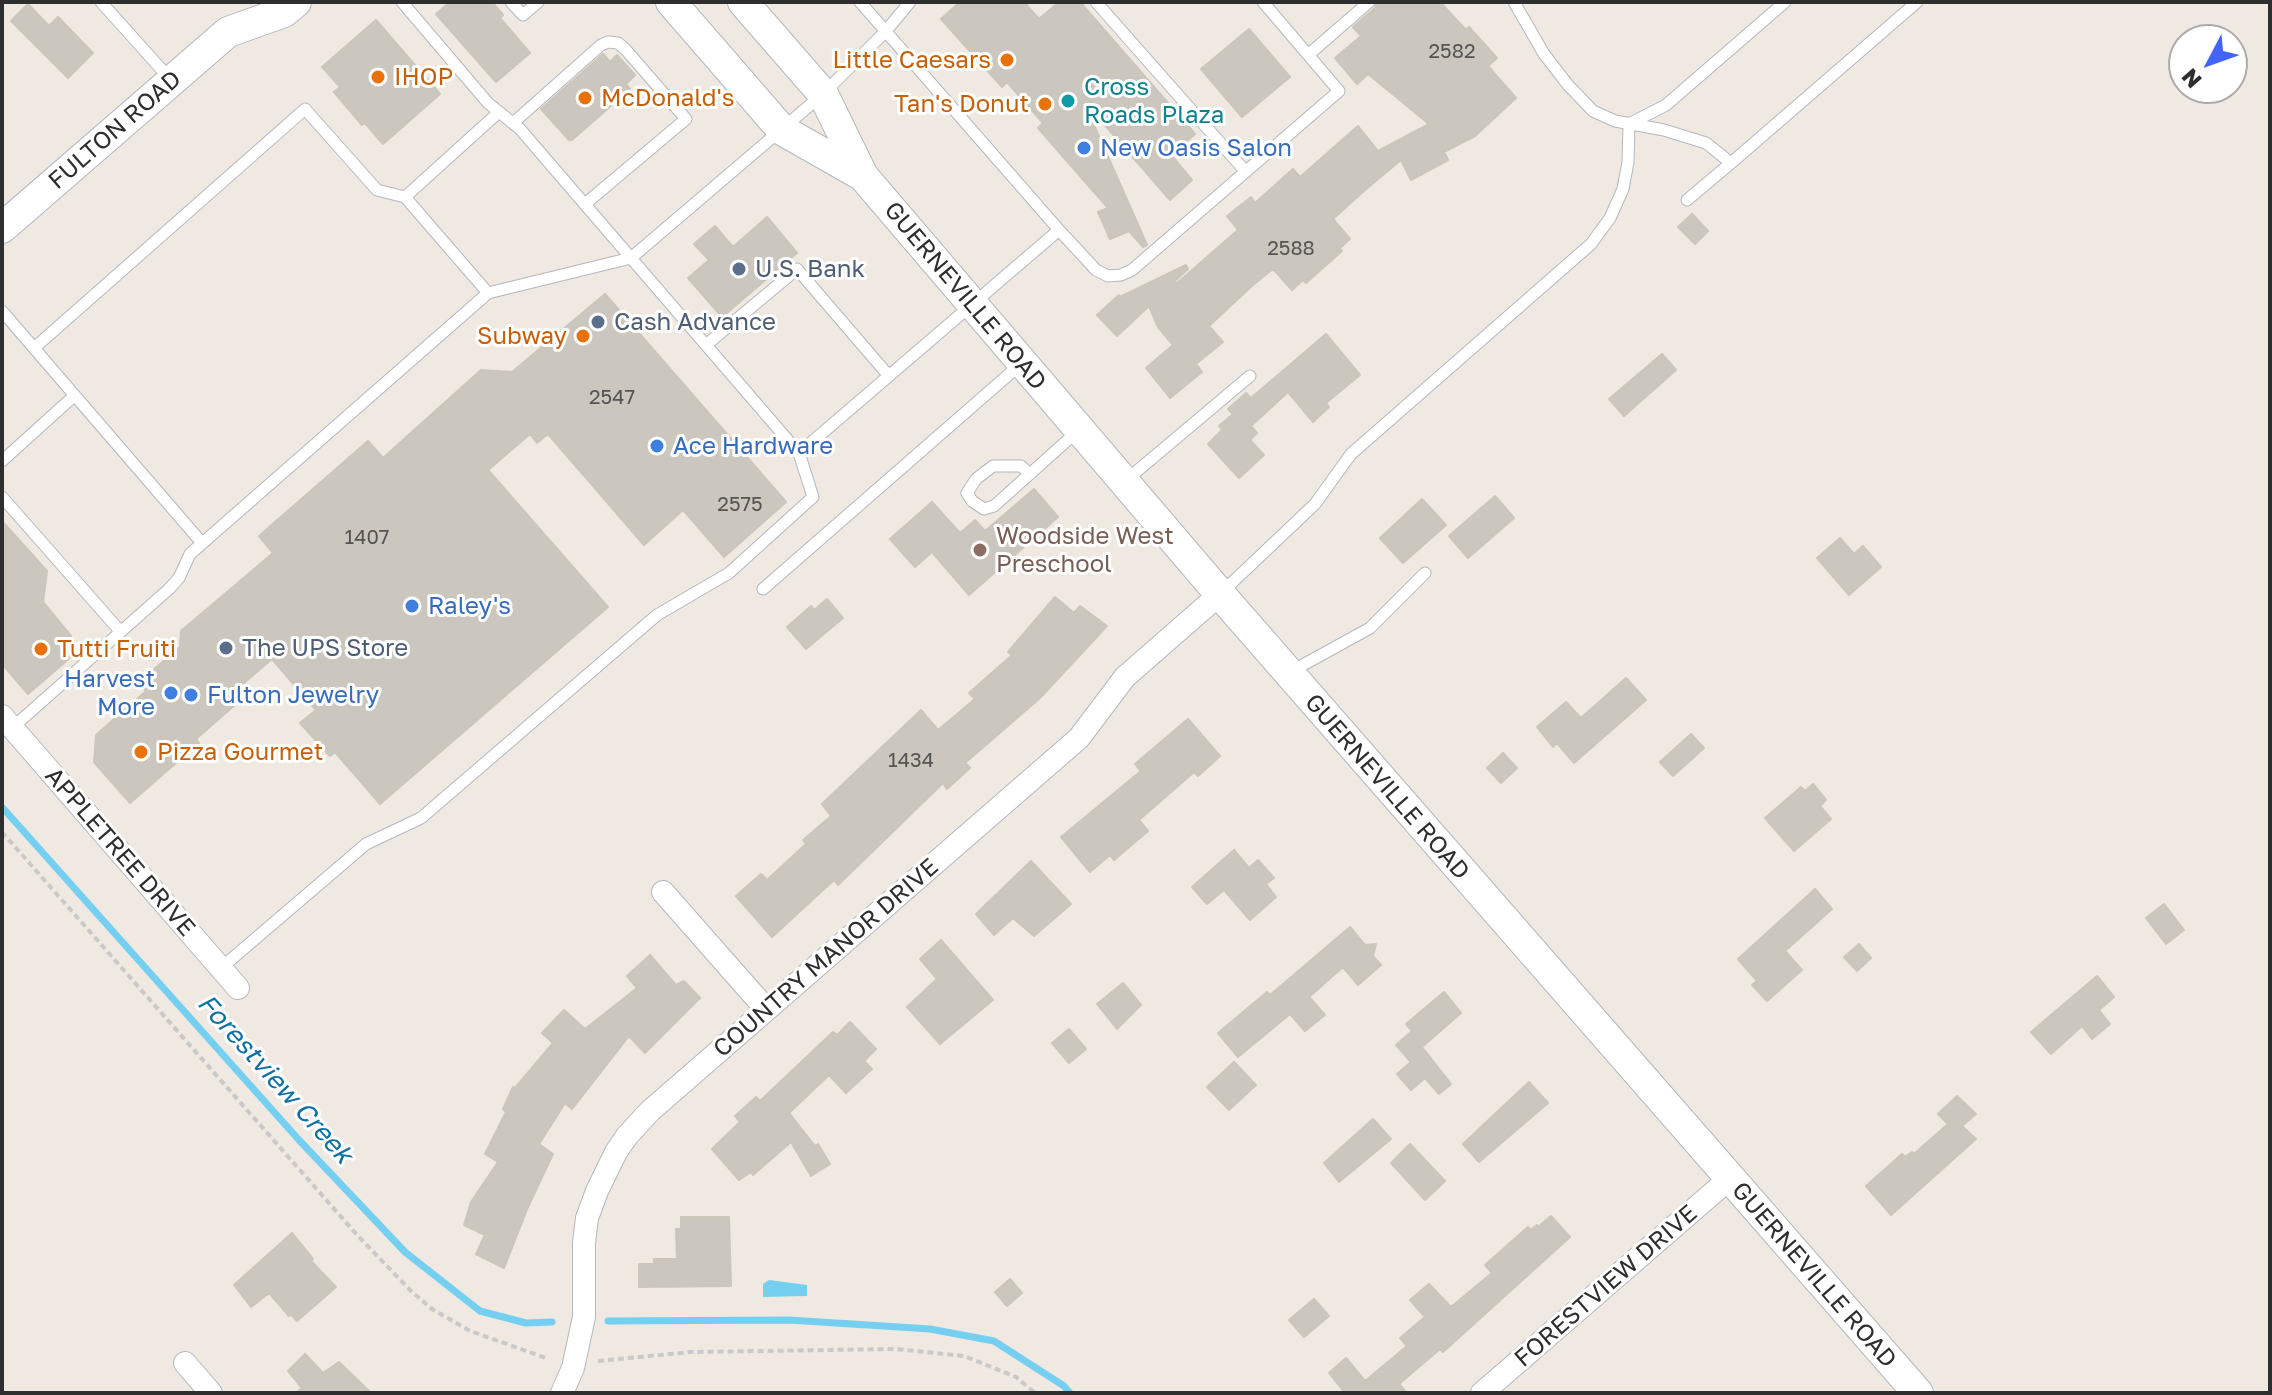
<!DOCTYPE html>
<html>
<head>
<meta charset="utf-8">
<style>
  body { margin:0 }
  #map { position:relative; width:2272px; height:1395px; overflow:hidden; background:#efe9e1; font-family:"Golos Text",sans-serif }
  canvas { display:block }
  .frame { position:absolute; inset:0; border:4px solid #2e2e2e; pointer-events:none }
  .north { position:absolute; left:2168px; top:24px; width:80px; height:80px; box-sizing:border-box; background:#fff; border:2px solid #ababab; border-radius:50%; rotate:229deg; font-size:22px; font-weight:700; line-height:32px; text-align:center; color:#2e2e2e }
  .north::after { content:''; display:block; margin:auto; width:28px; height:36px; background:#4264fb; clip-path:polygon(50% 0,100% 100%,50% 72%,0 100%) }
</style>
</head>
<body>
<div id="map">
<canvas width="2272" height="1395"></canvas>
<div class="frame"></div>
<div class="north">N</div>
</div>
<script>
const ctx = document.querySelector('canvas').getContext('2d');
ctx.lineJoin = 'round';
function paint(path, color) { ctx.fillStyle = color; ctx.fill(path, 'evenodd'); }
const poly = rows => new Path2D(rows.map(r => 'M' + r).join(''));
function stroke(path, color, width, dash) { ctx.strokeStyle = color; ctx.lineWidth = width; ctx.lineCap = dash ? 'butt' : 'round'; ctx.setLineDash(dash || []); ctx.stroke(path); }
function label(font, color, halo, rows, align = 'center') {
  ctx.font = font + ' "Golos Text",sans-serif'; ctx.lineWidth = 6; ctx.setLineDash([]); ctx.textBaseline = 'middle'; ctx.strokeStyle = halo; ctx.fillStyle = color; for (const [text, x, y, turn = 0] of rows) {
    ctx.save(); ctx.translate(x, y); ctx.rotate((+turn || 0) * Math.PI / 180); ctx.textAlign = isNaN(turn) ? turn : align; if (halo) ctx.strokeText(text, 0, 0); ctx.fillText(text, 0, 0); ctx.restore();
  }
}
paint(poly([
  [769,1280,807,1285,807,1296,763,1297,763,1284]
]), '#75cff0');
stroke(poly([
  [2,807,299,1140,405,1252,480,1311,526,1323,552,1322],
  [608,1321,789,1320,930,1329,994,1341,1064,1386,1070,1393]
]), '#75cff0', 7);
const building = poly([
  [450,2,492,2,503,15,500,18,530,53,496,82,436,14,450,2],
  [960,2,1024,2,1039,19,1059,2,1080,2,1195,134,1171,155,1192,180,1170,200,1083,100,1147,245,1143,247,1129,231,1110,239,1098,212,1108,208,1038,128,1043,123,1007,82,1002,87,941,19,960,2],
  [1377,2,1440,2,1466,30,1469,27,1497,58,1488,66,1516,98,1475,136,1444,152,1448,160,1411,180,1401,160,1365,190,1333,219,1350,239,1340,248,1342,251,1306,283,1303,280,1292,290,1273,269,1253,285,1209,326,1223,342,1196,364,1202,372,1170,398,1146,368,1173,345,1158,327,1149,306,1117,336,1097,315,1119,295,1120,297,1186,265,1188,269,1175,281,1176,284,1238,230,1227,216,1251,197,1255,203,1293,169,1300,177,1358,126,1378,151,1429,124,1368,74,1357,84,1335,58,1361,36,1353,27,1375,8,1377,2],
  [28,4,49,26,58,17,93,53,68,78,11,21,28,4],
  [376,20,440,94,383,144,365,123,362,125,334,92,340,87,322,67,376,20],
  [1249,29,1290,77,1242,117,1201,69,1249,29],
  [603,54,610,62,617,55,635,75,626,84,630,89,572,140,569,140,541,109,603,54],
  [1692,214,1708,231,1695,244,1678,227,1692,214],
  [767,217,797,253,722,317,688,278,709,260,694,244,715,226,733,247,767,217],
  [605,294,786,502,724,557,683,510,644,545,548,434,537,443,530,434,488,470,608,607,380,804,335,752,330,756,300,723,316,710,272,659,230,695,237,703,196,739,199,743,130,803,94,762,96,735,145,692,146,676,180,647,181,631,273,553,259,536,368,441,383,458,481,370,512,372,605,294],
  [1326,334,1360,375,1326,403,1329,407,1313,422,1288,392,1251,426,1257,433,1250,440,1264,455,1239,478,1208,444,1222,430,1219,426,1233,414,1228,409,1246,393,1251,398,1326,334],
  [1662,354,1676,370,1624,416,1609,399,1662,354],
  [1034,489,1058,517,969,595,932,552,915,567,890,539,932,502,960,533,975,520,985,531,1034,489],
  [1495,496,1514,518,1468,558,1449,536,1495,496],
  [1422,499,1446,525,1403,563,1380,538,1422,499],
  [2,521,47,571,43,602,71,636,72,656,28,694,2,664,2,521],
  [1840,538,1854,554,1863,546,1881,567,1849,595,1817,558,1840,538],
  [1055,597,1074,613,1080,606,1107,626,1040,698,965,763,970,768,947,789,943,783,838,885,834,880,772,937,736,896,761,874,767,880,806,844,803,840,831,816,822,804,921,710,938,730,975,699,969,693,1012,655,1008,652,1055,597],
  [827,599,843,618,806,649,787,627,811,606,814,610,827,599],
  [1626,678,1646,700,1574,763,1557,743,1553,747,1537,727,1566,702,1581,718,1626,678],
  [1188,719,1220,756,1198,776,1194,772,1139,820,1148,831,1114,860,1110,855,1090,872,1061,837,1141,771,1135,764,1188,719],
  [1691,734,1704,748,1673,776,1660,762,1691,734],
  [1503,753,1517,768,1501,783,1487,768,1503,753],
  [1813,784,1826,800,1820,806,1831,819,1794,851,1765,818,1801,787,1805,791,1813,784],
  [1234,850,1249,868,1258,860,1274,878,1266,884,1276,897,1250,920,1224,890,1207,904,1192,887,1234,850],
  [1031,861,1071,904,1034,936,1013,918,994,935,976,914,1031,861],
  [1815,889,1832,909,1785,951,1802,970,1767,1001,1752,985,1757,981,1738,959,1815,889],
  [2164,904,2184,930,2166,944,2146,918,2164,904],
  [1350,927,1365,945,1376,944,1373,956,1381,965,1358,985,1343,967,1309,997,1325,1015,1305,1031,1290,1014,1238,1057,1218,1033,1267,992,1270,995,1350,927],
  [941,940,993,1000,940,1044,907,1007,937,979,920,959,941,940],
  [1859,944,1871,958,1857,971,1844,957,1859,944],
  [650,955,676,985,684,981,700,998,645,1053,629,1036,572,1109,565,1103,539,1144,553,1154,528,1207,504,1268,476,1254,485,1235,464,1225,471,1202,498,1162,485,1154,506,1112,503,1109,513,1087,515,1088,553,1043,542,1033,564,1010,585,1029,637,988,627,976,650,955],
  [2097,976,2114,997,2099,1010,2110,1024,2092,1039,2082,1026,2051,1054,2031,1032,2097,976],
  [1123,983,1141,1005,1117,1029,1097,1004,1123,983],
  [1444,992,1461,1013,1422,1047,1451,1084,1439,1094,1425,1078,1411,1090,1397,1074,1411,1062,1396,1045,1412,1031,1406,1024,1444,992],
  [850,1022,876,1049,864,1061,872,1069,846,1093,829,1075,789,1113,815,1146,818,1144,830,1164,811,1176,791,1142,753,1175,751,1172,739,1180,712,1149,740,1122,735,1116,756,1097,760,1101,833,1032,837,1035,850,1022],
  [1069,1029,1086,1049,1069,1063,1052,1043,1069,1029],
  [1234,1062,1256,1085,1229,1110,1207,1087,1234,1062],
  [1529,1082,1548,1103,1479,1162,1463,1144,1529,1082],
  [1957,1096,1976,1114,1962,1126,1976,1139,1891,1215,1866,1186,1902,1154,1905,1157,1912,1152,1914,1154,1948,1124,1938,1114,1957,1096],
  [1373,1119,1391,1139,1339,1182,1324,1163,1373,1119],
  [1410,1144,1445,1181,1425,1200,1391,1163,1410,1144],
  [1551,1216,1570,1237,1443,1352,1440,1349,1399,1384,1407,1393,1345,1393,1329,1373,1346,1358,1365,1381,1407,1346,1400,1338,1425,1317,1410,1300,1429,1284,1451,1307,1492,1273,1485,1265,1528,1227,1531,1230,1537,1225,1538,1227,1551,1216],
  [681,1217,729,1217,731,1286,639,1287,639,1264,654,1264,654,1259,677,1259,676,1229,681,1229,681,1217],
  [292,1233,313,1259,311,1261,336,1287,297,1321,291,1314,289,1316,269,1293,251,1307,234,1285,292,1233],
  [1010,1279,1022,1293,1007,1306,995,1292,1010,1279],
  [1314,1299,1329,1316,1304,1337,1289,1320,1314,1299],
  [305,1354,323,1373,339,1362,371,1393,296,1393,302,1388,288,1371,305,1354]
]);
paint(building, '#cbc7bf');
stroke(building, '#cbc5ba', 2);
const lane = poly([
  [101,2,171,80],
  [511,2,523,15,538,2],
  [860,2,1059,230],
  [910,2,885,32,823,94,631,258,799,453,1059,230,1096,270,1108,276,1121,275,1132,270,1339,91,1263,2],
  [1096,2,1246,172],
  [1514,2,1544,54,1568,85,1593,111,1615,121,1664,130,1706,143,1731,163,1687,200],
  [1308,55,1369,2],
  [513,123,601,45,608,42,618,43,626,50,686,119,585,204],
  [1629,124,1666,105,1785,2],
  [1731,163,1917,2],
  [405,197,499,112],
  [2,311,202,543],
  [706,345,797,269,889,376],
  [34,348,305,109,377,190,405,197,488,293],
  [2,461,74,396],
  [1030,474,1021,466,993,466,976,479,967,493,972,501,984,509,994,506,1079,430],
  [1124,482,1250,376],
  [2,497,120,631],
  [763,589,1022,363],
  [1220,594,1315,504,1351,454,1591,244,1610,218,1623,189,1628,162,1629,124],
  [1292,671,1370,628,1425,573],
  [12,728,169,589,179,578,190,554,488,293,631,258,520,129,488,103,402,2],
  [221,968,366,844,421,818,657,615,729,573,813,497,799,453]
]);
const street = poly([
  [2,716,238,988],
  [663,892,766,1009],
  [185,1363,211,1393],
  [562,1393,573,1368,584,1317,584,1243,587,1218,597,1191,616,1152,627,1136,650,1111,1079,738,1125,677,1220,594],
  [1482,1393,1729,1179]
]);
const secondary = poly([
  [671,2,782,130,863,176],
  [743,2,823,94,863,176,1220,594,1918,1393],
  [2,228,228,32,284,12,296,2]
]);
stroke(lane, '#b4b7c1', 13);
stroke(street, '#b4b7c1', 24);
stroke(secondary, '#b4b7c1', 32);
stroke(poly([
  [2,832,358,1236,412,1292,432,1309,470,1331,549,1359],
  [598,1361,691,1352,896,1349,964,1356,1016,1377,1035,1393]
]), '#c9c9c9', 4, [6, 4]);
stroke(lane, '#fff', 11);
stroke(street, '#fff', 22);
stroke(secondary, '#fff', 30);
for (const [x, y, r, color] of [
  [1007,60,8,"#e8710a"],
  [378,77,8,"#e8710a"],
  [585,98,8,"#e8710a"],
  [1068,101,8,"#0f9aa8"],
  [1045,104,8,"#e8710a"],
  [1084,148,8,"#3f7fe0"],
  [739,269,8,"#5c6f8a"],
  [598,322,8,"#5c6f8a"],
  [583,336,8,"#e8710a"],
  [657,446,8,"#3f7fe0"],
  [980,550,8,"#8d6e63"],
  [412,606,8,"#3f7fe0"],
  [226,648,8,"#5c6f8a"],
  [41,649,8,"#e8710a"],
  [171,693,8,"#3f7fe0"],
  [191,695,8,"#3f7fe0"],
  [141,752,8,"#e8710a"]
]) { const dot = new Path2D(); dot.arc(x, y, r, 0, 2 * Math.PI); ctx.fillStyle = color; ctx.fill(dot); stroke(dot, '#fff', 3); }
label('20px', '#555452', null, [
  ["2582",1452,52],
  ["2588",1291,249],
  ["2547",612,398],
  ["2575",740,505],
  ["1407",367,538],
  ["1434",911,761]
]);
label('24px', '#c56008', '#fff', [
  ["Little Caesars",991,60,"right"],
  ["IHOP",394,77],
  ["McDonald's",601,98],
  ["Tan's Donut",1029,104,"right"],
  ["Subway",567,336,"right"],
  ["Tutti Fruiti",57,649],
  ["Pizza Gourmet",157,752]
], 'left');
label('24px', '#0d838f', '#fff', [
  ["Cross",1084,87],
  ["Roads Plaza",1084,115]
], 'left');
label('24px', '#2e2e2e', '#fff', [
  ["FULTON ROAD",115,130,-41],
  ["GUERNEVILLE ROAD",965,296,50],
  ["GUERNEVILLE ROAD",1387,787,49],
  ["APPLETREE DRIVE",120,852,49],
  ["COUNTRY MANOR DRIVE",826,958,-41],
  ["GUERNEVILLE ROAD",1814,1275,49],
  ["FORESTVIEW DRIVE",1606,1286,-41]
]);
label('24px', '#366cbe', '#fff', [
  ["New Oasis Salon",1100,148],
  ["Ace Hardware",673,446],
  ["Raley's",428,606],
  ["Harvest",155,679,"right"],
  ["More",155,707,"right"],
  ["Fulton Jewelry",207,695]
], 'left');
label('24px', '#4e5e75', '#fff', [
  ["U.S. Bank",755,269],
  ["Cash Advance",614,322],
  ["The UPS Store",242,648]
], 'left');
label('24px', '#785e54', '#fff', [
  ["Woodside West",996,536],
  ["Preschool",996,564]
], 'left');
label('italic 26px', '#0d6fa3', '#fff', [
  ["Forestview Creek",275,1079,48]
]);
</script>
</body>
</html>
